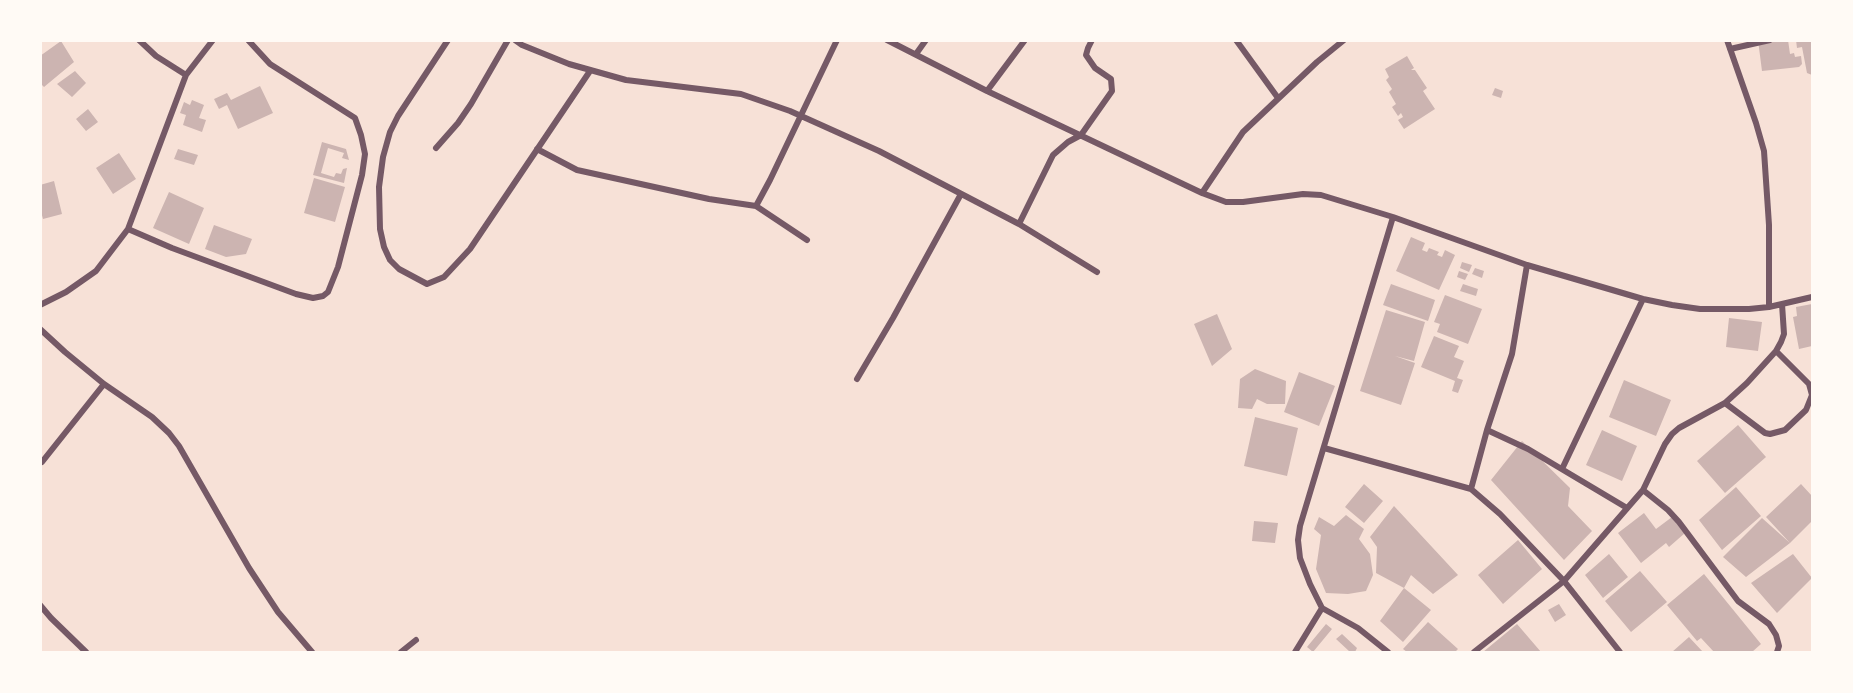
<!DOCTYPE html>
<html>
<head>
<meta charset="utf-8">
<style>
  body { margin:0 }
  #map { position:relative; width:1853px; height:693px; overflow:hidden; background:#f7e1d7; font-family:Rubik,sans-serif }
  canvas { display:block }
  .frame { position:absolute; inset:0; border:42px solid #fffaf5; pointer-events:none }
</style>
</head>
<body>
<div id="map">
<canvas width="1853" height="693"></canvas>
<div class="frame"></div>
</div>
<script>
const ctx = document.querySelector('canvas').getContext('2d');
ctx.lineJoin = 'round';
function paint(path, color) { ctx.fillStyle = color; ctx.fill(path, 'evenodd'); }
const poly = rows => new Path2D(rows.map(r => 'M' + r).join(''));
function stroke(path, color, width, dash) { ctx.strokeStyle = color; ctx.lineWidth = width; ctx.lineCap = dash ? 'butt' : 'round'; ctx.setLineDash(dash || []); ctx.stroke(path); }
paint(poly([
  [1758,40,1788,40,1790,54,1794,53,1795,57,1801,56,1802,64,1799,67,1762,71],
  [1796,40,1812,40,1812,75,1807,73,1802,47,1797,48],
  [61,41,74,62,44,87,40,83,40,56],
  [1407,56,1414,68,1411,70,1415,70,1427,88,1423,91,1435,109,1404,129,1398,120,1403,117,1401,113,1398,116,1392,107,1396,104,1389,92,1392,89,1386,80,1389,77,1385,69],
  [75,71,86,83,72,97,57,84],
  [260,86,273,113,238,129,227,105,219,109,214,99,227,93,231,100],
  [1495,88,1503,91,1501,98,1492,95],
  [192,100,204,105,199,118,206,120,202,132,183,125,186,115,180,113,184,102,190,105],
  [88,109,98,122,86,131,76,119],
  [322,142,346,149,349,160,342,158,344,153,328,148,321,173,334,177,336,173,341,174,343,169,347,168,344,183,313,175],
  [178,149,198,155,194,165,174,159],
  [119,153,136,179,113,194,96,168],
  [314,178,345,187,335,222,304,213],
  [54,181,62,214,43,219,40,208,40,185],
  [169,192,204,208,189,244,153,228],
  [214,225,252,239,246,254,226,257,205,249],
  [1411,237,1425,243,1422,250,1427,252,1429,248,1439,252,1437,255,1442,257,1445,250,1455,255,1439,290,1396,271],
  [1462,262,1472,265,1469,272,1460,268],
  [1475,268,1484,271,1482,278,1472,274],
  [1459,271,1468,274,1465,280,1457,277],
  [1391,284,1435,300,1428,321,1383,305],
  [1463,284,1478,289,1476,296,1460,291],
  [1445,295,1482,309,1468,344,1437,332,1440,324,1434,322],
  [1812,304,1812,346,1799,349,1793,317,1797,316,1796,307],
  [1386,310,1425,322,1414,361,1395,356,1415,363,1401,405,1360,391],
  [1217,314,1232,349,1212,366,1194,324],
  [1729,318,1762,322,1758,351,1726,347],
  [1434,336,1459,346,1454,357,1464,361,1457,378,1463,380,1458,393,1452,391,1455,381,1421,367],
  [1255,369,1286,381,1285,404,1267,404,1257,399,1252,409,1238,408,1240,379],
  [1299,372,1335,386,1319,426,1284,412],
  [1624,380,1671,400,1656,436,1609,417],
  [1255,417,1298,428,1287,476,1244,466],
  [1738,425,1766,457,1725,493,1697,461],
  [1602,430,1637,446,1622,481,1586,465],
  [1522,441,1570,488,1568,506,1592,531,1564,560,1491,480],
  [1364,484,1383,501,1364,523,1345,507],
  [1801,484,1812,496,1812,521,1790,543,1766,517],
  [1736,487,1761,516,1722,550,1699,520],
  [1394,506,1458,575,1433,594,1411,575,1404,588,1376,573,1377,547,1370,537],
  [1644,513,1656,529,1672,517,1685,533,1669,547,1666,543,1641,563,1618,533],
  [1346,515,1364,529,1359,539,1370,554,1373,575,1366,591,1348,594,1326,593,1316,569,1321,535,1314,529,1319,517,1334,526],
  [1762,518,1790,543,1746,577,1723,557],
  [1254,521,1278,523,1275,543,1252,541],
  [1518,540,1542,569,1503,604,1478,575],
  [1609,554,1628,577,1603,598,1585,575],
  [1793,554,1812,578,1777,613,1751,583],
  [1640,571,1667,602,1631,632,1605,601],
  [1704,574,1761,644,1752,652,1714,652,1701,638,1697,641,1667,605],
  [1404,588,1431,610,1403,642,1380,621],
  [1559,604,1566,615,1555,622,1548,610],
  [1428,622,1458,649,1455,652,1407,652,1403,649],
  [1326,624,1332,629,1313,652,1307,647],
  [1517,624,1541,652,1483,652],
  [1342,634,1357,648,1355,652,1350,652,1336,639],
  [1689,637,1703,652,1672,652]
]), '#ccb4b1');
stroke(poly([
  [139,40,156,56,186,75],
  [448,40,398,116,390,132,383,157,379,187,380,229,384,247,390,260,399,269,427,284,444,277,470,249,590,71],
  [515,40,522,45,569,64,626,80,741,94,790,111,879,151,1019,224,1097,272],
  [887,40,987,91,1202,193,1226,202,1243,202,1303,194,1321,195,1393,217,1527,265,1643,299,1672,305,1700,309,1749,309,1769,307,1812,297],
  [1236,40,1278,98],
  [1727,40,1756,123,1764,151,1769,225,1769,307],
  [1730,49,1770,40],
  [916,54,926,40],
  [987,91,1025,40],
  [436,148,458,123,471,104,508,40],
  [537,149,577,170,709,199,756,206,807,240],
  [1202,193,1243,132,1317,62,1344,40],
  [756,206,770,180,837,40],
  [1019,224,1053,155,1068,142,1081,135,1112,91,1111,79,1095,68,1086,55,1088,48,1092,40],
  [128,229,172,248,296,294,313,298,323,296,328,292,338,267,362,175,365,154,361,135,355,118,270,64,248,40],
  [40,305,66,292,96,271,128,229,186,75,213,40],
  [40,329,65,352,104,384,152,417,169,433,179,446,249,568,278,612,312,652],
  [857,379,893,318,961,194],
  [1725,403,1765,433,1770,434,1785,430,1806,410,1812,395,1809,384,1776,351],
  [1487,430,1528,449,1627,508],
  [1324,448,1471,489,1500,514,1564,581,1620,652],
  [42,462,104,384],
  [1562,469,1643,299],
  [1471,489,1487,430,1512,354,1527,265],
  [1643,490,1668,510,1679,522,1738,601,1769,624,1776,635,1779,646,1777,652],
  [40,605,51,618,86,652],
  [401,652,416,640],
  [1295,652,1322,608],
  [1388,652,1358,628,1322,608,1310,584,1300,558,1298,540,1300,526,1393,217],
  [1474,652,1564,581,1643,490,1665,444,1672,434,1679,428,1725,403,1747,383,1776,351,1781,342,1784,334,1782,304]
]), '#755966', 6);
</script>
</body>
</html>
